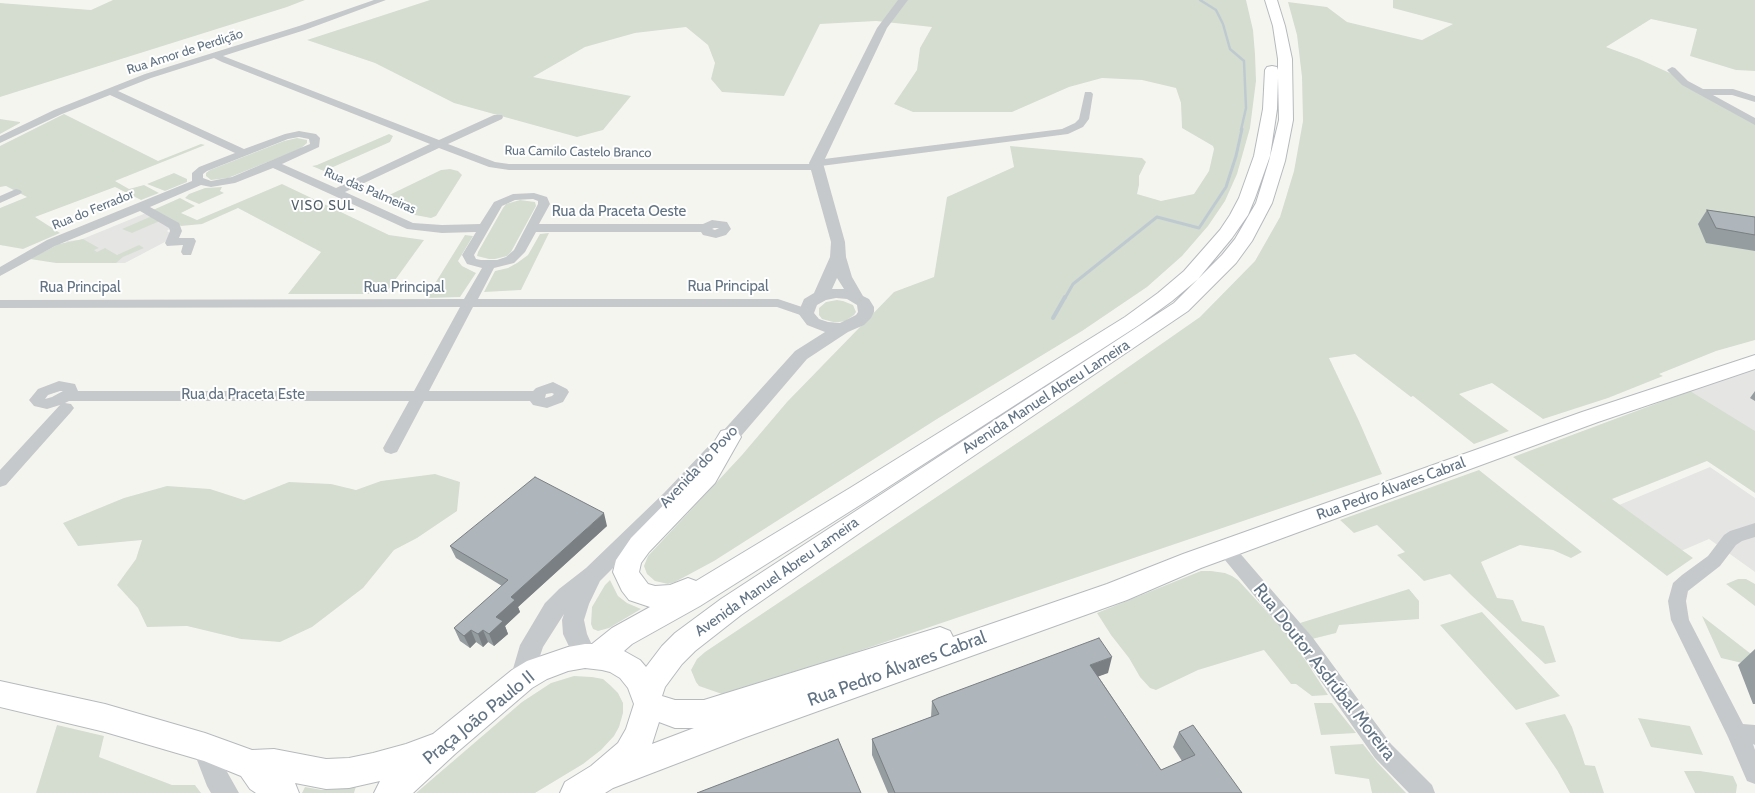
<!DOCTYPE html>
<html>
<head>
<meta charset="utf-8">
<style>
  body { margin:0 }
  canvas { display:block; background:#f5f5f0 }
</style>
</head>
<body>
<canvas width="1755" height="793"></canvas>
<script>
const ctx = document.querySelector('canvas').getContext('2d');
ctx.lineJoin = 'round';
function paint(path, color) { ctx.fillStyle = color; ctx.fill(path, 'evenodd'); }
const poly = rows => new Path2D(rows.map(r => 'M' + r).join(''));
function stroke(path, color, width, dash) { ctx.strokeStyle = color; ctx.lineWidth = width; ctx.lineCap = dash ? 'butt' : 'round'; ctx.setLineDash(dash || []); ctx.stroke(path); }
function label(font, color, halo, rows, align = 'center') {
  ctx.font = font + ' Cabin,sans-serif'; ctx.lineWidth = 4; ctx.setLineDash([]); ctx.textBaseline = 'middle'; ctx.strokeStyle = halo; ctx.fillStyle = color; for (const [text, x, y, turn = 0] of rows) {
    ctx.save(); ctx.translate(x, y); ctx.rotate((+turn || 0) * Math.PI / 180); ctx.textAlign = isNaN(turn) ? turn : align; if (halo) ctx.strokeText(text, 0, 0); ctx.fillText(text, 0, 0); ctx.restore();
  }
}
paint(poly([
  [146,213,170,228,167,231,170,233,166,241,163,243,125,263,56,263,67,241,80,240],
  [1755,364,1755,434,1685,390],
  [1710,467,1755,498,1755,572,1709,539,1681,551,1619,505]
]), '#e5e6e4');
paint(poly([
  [113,0,305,0,287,7,0,97,0,3,91,10],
  [430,0,1246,0,1253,30,1255,54,1256,81,1250,128,1237,174,1225,201,1208,226,1182,256,1147,287,1082,331,937,419,714,561,675,582,668,584,655,581,647,574,644,566,648,556,742,455,787,402,894,292,934,277,947,197,1014,167,1010,146,1142,158,1146,162,1139,176,1139,185,1137,194,1161,201,1194,194,1209,171,1214,149,1213,146,1182,128,1181,103,1176,88,1142,80,1102,78,1069,87,1012,112,913,112,894,104,917,70,920,48,932,27,876,21,820,24,784,96,722,92,711,79,715,63,708,45,686,27,635,33,585,47,533,77,631,96,603,130,577,137,454,103,375,63,307,40],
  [1393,0,1755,0,1755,71,1736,70,1690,56,1697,29,1651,19,1606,47,1639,59,1672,74,1755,124,1755,340,1716,351,1659,374,1663,376,1608,398,1543,419,1492,383,1459,394,1509,431,1474,444,1413,396,1411,397,1355,354,1329,358,1359,421,1382,474,841,657,722,694,699,686,696,682,691,670,697,659,705,652,1074,405,1200,317,1255,261,1280,217,1294,171,1303,121,1302,77,1297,35,1288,2,1327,7,1347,22,1422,40,1453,24,1393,8],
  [64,114,158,161,201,144,205,145,115,181,129,189,144,185,159,193,141,200,115,187,35,217,60,233,23,249,0,245,0,208,27,197,6,186,0,187,0,146],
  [0,119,20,122,20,123,0,134],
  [389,134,393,136,390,142,324,171,312,166,317,165],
  [297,138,307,140,307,143,300,149,228,178,211,180,206,176,206,173,210,170,284,141],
  [450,169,458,171,462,175,436,216,431,218,415,215,379,200,441,170],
  [174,173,187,179,187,182,165,191,147,184],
  [282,184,389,235,424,240,385,294,288,294,321,252,238,208,202,224,181,226,153,210,180,198,195,206,181,213,197,220],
  [222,187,220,191,224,193,199,204,185,198,189,194,205,188],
  [520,200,535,202,536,206,511,252,507,256,495,259,489,259,477,256,478,252,503,208,506,204],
  [152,216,160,221,132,233,122,229],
  [549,233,521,290,484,292,495,271,508,268,517,263,528,255,540,234],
  [465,235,473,236,458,261,462,266,476,273,460,297,426,298],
  [83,239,99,248,94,250,97,252,105,248,117,255,139,245,144,248,123,257,116,263,56,263,30,259,59,244],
  [837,300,843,301,853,305,856,312,854,315,845,321,839,322,833,322,822,319,819,315,819,308,826,302],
  [1690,391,1755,431,1755,493,1707,461,1612,499,1693,558,1667,576,1513,457],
  [1479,470,1582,552,1571,558,1553,550,1520,545,1481,562,1497,598,1513,600,1522,621,1544,626,1556,662,1545,664,1471,595,1450,574,1424,581,1397,555,1405,552,1377,525,1354,533,1340,520],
  [435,474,460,482,457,511,417,538,394,550,363,588,312,627,280,642,241,639,187,626,147,627,138,608,117,585,136,559,142,540,78,546,63,523,124,498,167,486,210,489,244,500,289,482,331,484,356,490,381,481],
  [1201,571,1211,571,1225,573,1232,576,1238,580,1291,638,1328,695,1312,696,1296,684,1291,684,1264,650,1198,670,1156,690,1150,688,1140,677,1129,658,1111,635,1097,613],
  [1738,579,1746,579,1755,584,1755,606,1726,584],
  [610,580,618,596,627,603,641,609,609,628,598,631,593,629,591,624,592,607,605,585],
  [1409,589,1419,601,1419,619,1339,625,1336,633,1312,639,1300,623],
  [1482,612,1560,696,1516,710,1440,625],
  [1702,616,1755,657,1755,666,1721,658],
  [574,676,592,677,603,679,610,685,618,693,623,703,623,713,619,727,614,736,601,750,583,764,535,793,416,793,522,702,551,683],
  [1314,703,1332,703,1356,733,1321,735],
  [1565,714,1572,727,1585,765,1595,766,1604,793,1570,793,1557,770,1525,723],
  [1638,718,1690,726,1703,755,1651,747],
  [57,725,104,736,99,757,172,785,195,785,201,793,36,793],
  [1363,744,1377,762,1406,793,1372,793,1369,779,1335,774,1330,746],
  [1684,771,1700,771,1733,776,1737,785,1736,793,1695,793],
  [357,783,354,793,302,793,305,787,322,790]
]), '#d5ddd1');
stroke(poly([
  [1200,0,1216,10,1223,24,1230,49,1244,61,1246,108,1241,130]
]), '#bfcad0', 2.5);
stroke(poly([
  [1065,298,1073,284,1157,217,1199,228,1226,187,1236,156,1242,129]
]), '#bfcad0', 3);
stroke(poly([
  [1053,318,1065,297]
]), '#bfcad0', 4);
const primary = poly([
  [1265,0,1277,0,1285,26,1292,59,1293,120,1285,161,1272,203,1252,241,1236,263,1188,311,864,530,741,615,695,651,682,664,665,687,662,696,675,700,704,700,940,627,950,631,953,637,1107,584,1183,554,1582,412,1755,355,1755,369,1598,422,1201,568,1127,600,746,737,613,788,605,793,560,793,565,782,591,766,618,743,626,729,634,704,628,688,620,678,610,672,602,670,585,668,568,671,547,679,532,688,455,754,413,793,374,793,380,781,349,788,326,789,295,783,299,793,256,793,250,789,241,776,204,761,105,732,0,707,0,681,105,704,205,733,252,750,274,749,326,759,349,758,373,753,406,744,433,734,512,670,527,661,568,647,585,644,592,644,612,628,650,607,629,600,622,591,613,572,616,560,631,538,697,471,721,431,729,429,737,431,741,437,715,483,649,552,641,563,639,572,648,584,655,586,670,585,688,578,696,581,850,488,1125,317,1158,293,1184,271,1220,230,1230,215,1239,198,1254,156,1263,109,1265,70,1267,67,1272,66,1277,67,1278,70,1278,59,1273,26,1265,0],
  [1278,78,1279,120,1269,161,1256,203,1235,239,1222,255,1174,303,721,599,675,633,662,646,646,667,640,660,624,651,632,644,700,606,868,500,1139,325,1172,301,1198,279,1232,238,1248,215,1255,198,1270,156,1277,109,1278,78],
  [659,722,675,728,694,728,652,744,659,722]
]);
stroke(primary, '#b6babe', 2);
paint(poly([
  [374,0,386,0,305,30,223,56,439,140,494,115,502,115,503,117,502,119,448,144,495,162,509,164,811,164,812,161,816,160,1062,129,1075,123,1079,119,1085,92,1091,92,1093,94,1089,119,1083,127,1068,134,821,166,820,169,816,170,509,170,489,167,439,148,345,192,413,223,442,225,480,224,494,202,513,194,534,193,547,197,550,204,539,224,703,224,712,220,727,222,731,229,726,235,716,238,703,235,701,232,536,232,525,252,514,263,494,268,478,299,778,299,811,310,813,313,811,316,806,317,777,307,473,307,429,391,533,391,536,388,553,382,567,389,569,392,563,402,547,408,533,405,530,401,424,401,397,452,391,454,385,452,383,448,409,401,69,401,65,403,71,404,74,408,71,412,6,485,0,487,0,470,60,405,47,409,34,406,29,400,38,389,59,381,75,384,78,391,414,391,460,307,0,308,0,300,464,299,482,268,467,264,462,255,476,232,442,233,407,229,273,168,235,183,211,187,201,185,150,207,179,223,182,231,179,238,194,238,196,241,191,255,183,255,181,252,183,245,167,246,165,243,170,231,169,228,140,211,55,246,0,276,0,267,47,240,192,181,192,173,199,167,235,153,110,95,62,114,0,143,0,136,54,110,145,74,299,26,374,0],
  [214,58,222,62,430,144,336,188,282,164,319,147,320,138,316,134,299,131,285,134,244,149,118,91,151,78,214,58],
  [299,137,309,139,310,144,232,177,211,181,203,178,203,174,207,171,288,139,299,137],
  [533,199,538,201,538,204,514,250,506,257,497,260,481,260,476,259,474,255,502,206,515,200,533,199],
  [714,228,719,228,715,230,712,229,714,228],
  [60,391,63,391,52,397,45,399,48,395,60,391],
  [552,393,554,394,552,396,545,398,546,394,552,393],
  [1672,67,1675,68,1688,81,1703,89,1733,89,1755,96,1755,102,1732,95,1713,95,1755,118,1755,125,1682,85,1667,70,1672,67],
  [16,189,20,190,22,192,20,194,0,203,0,196,16,189],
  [1755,523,1755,537,1742,541,1736,545,1720,566,1688,591,1686,601,1689,620,1743,724,1755,725,1755,745,1753,744,1755,750,1755,784,1747,781,1728,737,1671,620,1668,601,1673,583,1682,575,1708,556,1724,535,1730,531,1755,523],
  [1226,542,1232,544,1313,638,1391,744,1432,785,1435,793,1409,793,1375,758,1299,650,1220,554,1217,549,1220,544,1226,542]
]), '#c6c9cc');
paint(poly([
  [898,0,908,0,887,28,823,163,845,242,846,257,852,277,863,296,869,299,874,307,874,312,871,318,864,325,848,332,807,359,736,442,678,503,600,581,589,604,584,620,587,634,597,656,593,663,585,666,577,663,563,634,562,620,564,614,543,647,530,686,522,690,514,686,510,679,520,645,545,603,559,589,586,568,664,493,722,432,795,351,825,332,807,325,798,313,804,299,814,293,830,257,831,242,809,163,877,28,898,0],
  [837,278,844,289,832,289,837,278],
  [836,298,847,299,857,305,858,312,856,315,840,323,828,322,819,319,814,313,817,305,826,300,836,298],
  [205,735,214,739,226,770,239,793,211,793,207,786,192,747,196,739,205,735]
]), '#c6c9cc');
paint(primary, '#fff');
paint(poly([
  [1707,210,1755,217,1755,251,1706,243,1698,224],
  [1755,391,1755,401,1750,398],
  [607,526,518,607,520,612,505,626,508,634,494,646,488,642,483,647,476,642,470,648,460,641,454,628,502,586,456,558,450,546],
  [1755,649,1755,704,1753,704,1738,665],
  [1108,673,1098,676,1161,770,1182,761,1173,747,1179,732,1242,793,888,793,872,755,872,739,931,717,932,701]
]), '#969da1');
paint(poly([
  [604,513,607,526,518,607,520,612,505,626,508,634,494,646,489,634,496,617,511,597],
  [471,630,476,642,470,648,464,636],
  [483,630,488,642,483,647,478,634],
  [1112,657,1108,673,1086,681,1090,665]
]), '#7a7f83');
const building = poly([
  [1707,210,1755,217,1755,235,1716,228,1707,210],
  [535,477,604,513,511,597,515,600,496,617,503,621,489,634,483,630,478,634,471,630,464,636,454,628,508,580,450,546,535,477],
  [1099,638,1112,657,1090,665,1161,770,1195,755,1179,732,1193,725,1242,793,895,793,872,739,939,714,932,701,938,698,1099,638],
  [838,739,861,793,697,793,838,739]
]);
paint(building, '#aeb6bb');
stroke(building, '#7a7f83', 1);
label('13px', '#617384', '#fff', [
  ["Rua Amor de Perdição",185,52,-18],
  ["Rua Camilo Castelo Branco",578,152,1],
  ["Rua das Palmeiras",370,191,23],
  ["Rua do Ferrador",93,210,-22]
]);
ctx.letterSpacing = '1px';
label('13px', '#4f5d68', '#fff', [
  ["VISO SUL",323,206]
]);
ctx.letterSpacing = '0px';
label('15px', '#617384', '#fff', [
  ["Rua da Praceta Oeste",619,212],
  ["Rua Principal",728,287],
  ["Rua Principal",80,288],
  ["Rua Principal",404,288],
  ["Rua da Praceta Este",243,395],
  ["Avenida Manuel Abreu Lameira",1046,397,-33],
  ["Avenida do Povo",699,467,-47],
  ["Rua Pedro Álvares Cabral",1391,489,-20],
  ["Avenida Manuel Abreu Lameira",777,577,-35]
]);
label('18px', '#617384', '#fff', [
  ["Rua Pedro Álvares Cabral",897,669,-20],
  ["Rua Doutor Asdrúbal Moreira",1324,672,52],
  ["Praça João Paulo II",479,718,-39]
]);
</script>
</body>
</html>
